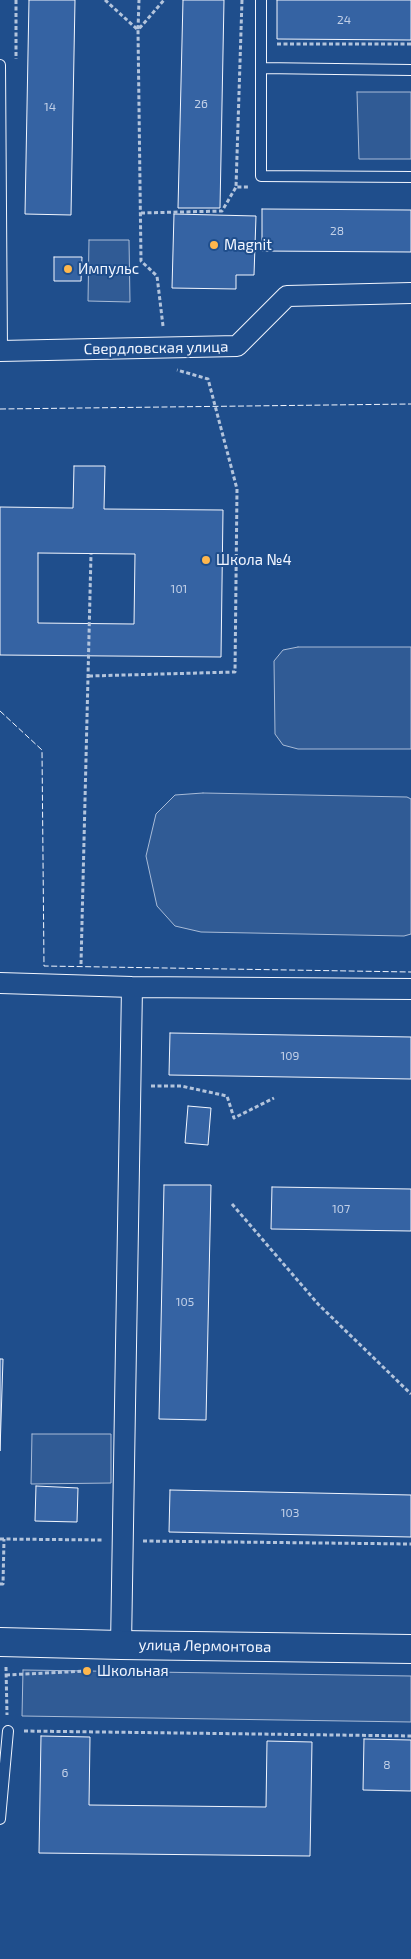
<!DOCTYPE html>
<html>
<head>
<meta charset="utf-8">
<style>
  body { margin:0 }
  canvas { display:block; background:#1f4e8c }
</style>
</head>
<body>
<canvas width="411" height="1959"></canvas>
<script>
const ctx = document.querySelector('canvas').getContext('2d');
ctx.lineJoin = 'round';
function paint(path, color) { ctx.fillStyle = color; ctx.fill(path, 'evenodd'); }
const poly = rows => new Path2D(rows.map(r => 'M' + r).join(''));
function stroke(path, color, width, dash) { ctx.strokeStyle = color; ctx.lineWidth = width; ctx.lineCap = dash ? 'butt' : 'round'; ctx.setLineDash(dash || []); ctx.stroke(path); }
function label(font, color, halo, rows, align = 'center') {
  ctx.font = font + ' "Exo 2",sans-serif'; ctx.lineWidth = 4; ctx.setLineDash([]); ctx.textBaseline = 'middle'; ctx.strokeStyle = halo; ctx.fillStyle = color; for (const [text, x, y, turn = 0] of rows) {
    ctx.save(); ctx.translate(x, y); ctx.rotate((+turn || 0) * Math.PI / 180); ctx.textAlign = isNaN(turn) ? turn : align; if (halo) ctx.strokeText(text, 0, 0); ctx.fillText(text, 0, 0); ctx.restore();
  }
}
const built = poly([
  [357,92,411,92,411,159,359,159,357,92],
  [89,240,129,240,130,302,88,301,89,240],
  [298,647,411,647,411,749,298,749,283,745,275,734,274,661,283,650,298,647],
  [203,793,407,797,411,799,411,934,404,936,201,932,175,926,157,906,146,856,156,814,175,795,203,793],
  [32,1434,111,1434,111,1483,31,1484,32,1434],
  [23,1670,411,1676,411,1722,22,1716,23,1670]
]);
paint(built, '#305b95');
stroke(built, '#a8bbd7', 1);
const building = poly([
  [29,0,75,0,71,215,25,214,29,0],
  [183,0,224,0,220,208,178,208,183,0],
  [277,0,411,0,411,40,277,39,277,0],
  [262,209,411,210,411,252,262,251,262,209],
  [174,214,256,216,254,275,236,275,236,289,172,288,174,214],
  [54,257,82,257,81,281,54,281,54,257],
  [74,466,105,466,104,509,223,510,221,657,0,655,0,507,73,508,74,466],
  [38,553,135,554,134,624,38,623,38,553],
  [170,1033,411,1037,411,1079,169,1075,170,1033],
  [188,1106,211,1108,208,1145,185,1143,188,1106],
  [164,1185,211,1185,206,1420,159,1419,164,1185],
  [272,1187,411,1189,411,1231,271,1229,272,1187],
  [0,1359,3,1359,0,1451,0,1359],
  [36,1486,78,1488,77,1522,35,1521,36,1486],
  [170,1490,411,1495,411,1537,169,1532,170,1490],
  [41,1736,90,1737,89,1805,266,1807,267,1741,312,1742,310,1856,39,1853,41,1736],
  [364,1739,411,1740,411,1791,363,1790,364,1739]
]);
paint(building, '#3563a3');
stroke(building, '#f2f6ff', 1);
const service = poly([
  [261,0,261,176,411,177],
  [0,65,2,351],
  [261,68,411,70],
  [0,1819,8,1731]
]);
const minor = poly([
  [0,351,237,346,287,296,411,293],
  [0,983,132,987,411,989],
  [121,1645,132,987]
]);
const primary = poly([
  [0,1642,121,1645,411,1649]
]);
stroke(service, '#f2f6ff', 12);
stroke(minor, '#f2f6ff', 22);
stroke(primary, '#f2f6ff', 30);
stroke(poly([
  [16,0,16,59],
  [105,0,138,30,139,0],
  [242,0,236,187,250,187],
  [277,44,411,44],
  [141,213,222,211,236,187],
  [163,326,157,276,141,261,138,30,164,0],
  [89,676,235,672,237,489,208,379,177,370],
  [81,964,91,554],
  [151,1086,181,1086,227,1096,234,1118,274,1098],
  [232,1204,318,1304,411,1394],
  [0,1539,102,1540],
  [143,1541,411,1544],
  [0,1584,3,1584,4,1539],
  [6,1667,7,1715],
  [6,1675,86,1671],
  [24,1731,411,1736]
]), '#b3c4dc', 3, [4, 2.5]);
stroke(service, '#1f4e8c', 10);
stroke(minor, '#1f4e8c', 20);
stroke(primary, '#1f4e8c', 28);
stroke(poly([
  [0,409,411,404],
  [0,711,42,750,44,966,411,972]
]), '#f2f6ff', 1, [6, 2.5]);
for (const [x, y, r, color] of [
  [214,245,5,"#ffb74d"],
  [68,269,5,"#ffb74d"],
  [206,560,5,"#ffb74d"],
  [87,1671,5,"#ffb74d"]
]) { const dot = new Path2D(); dot.arc(x, y, r, 0, 2 * Math.PI); ctx.fillStyle = color; ctx.fill(dot); stroke(dot, '#1f4e8c', 2); }
label('12px', '#c3d1e8', null, [
  ["24",344,20],
  ["26",201,104],
  ["14",50,107],
  ["28",337,231],
  ["101",179,589],
  ["109",290,1056],
  ["107",341,1209],
  ["105",185,1302],
  ["103",290,1513],
  ["8",387,1765],
  ["6",65,1773]
]);
label('15px', '#f2f6ff', '#1f4e8c', [
  ["Magnit",224,245],
  ["Импульс",78,269],
  ["Школа №4",216,560],
  ["Школьная",97,1671]
], 'left');
label('15px', '#f2f6ff', '#1f4e8c', [
  ["Свердловская улица",156,348,-1],
  ["улица Лермонтова",205,1646,1]
]);
</script>
</body>
</html>
